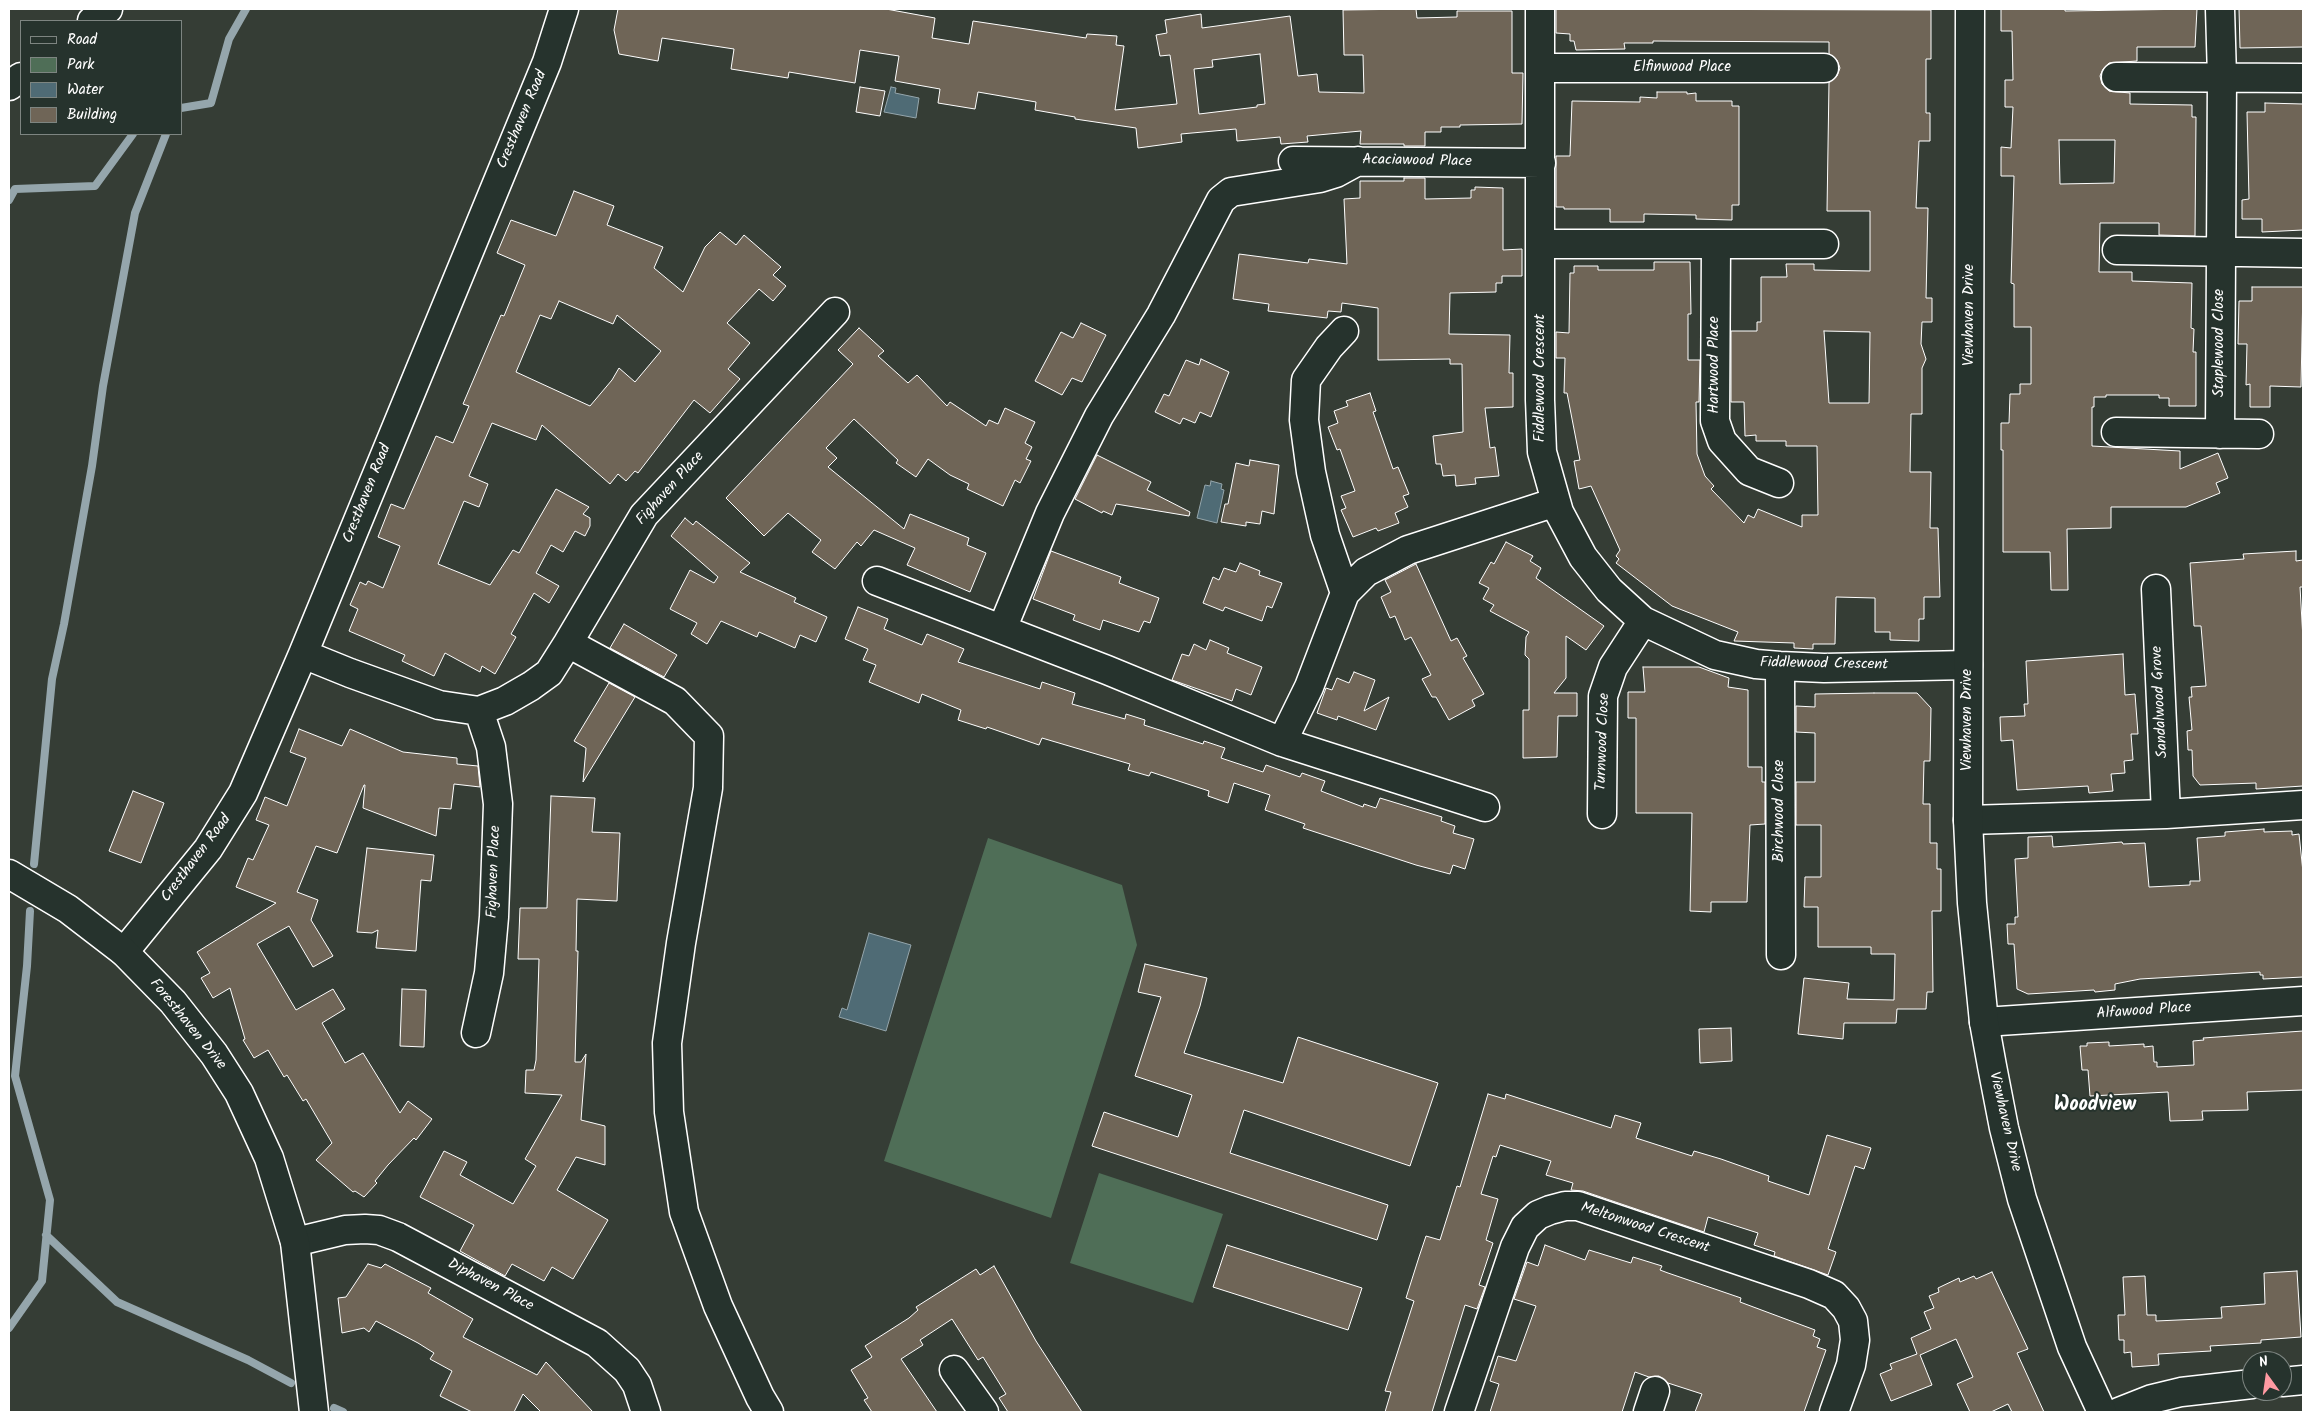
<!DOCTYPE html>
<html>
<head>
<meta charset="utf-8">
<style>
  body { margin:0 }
  #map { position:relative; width:2312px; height:1421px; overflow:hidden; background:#353d35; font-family:Kalam,sans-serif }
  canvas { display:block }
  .frame { position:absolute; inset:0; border:10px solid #fff; pointer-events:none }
  .legend { position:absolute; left:20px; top:20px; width:162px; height:115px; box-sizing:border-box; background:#26332d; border:1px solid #7d8581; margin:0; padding:6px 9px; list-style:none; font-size:15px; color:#fff }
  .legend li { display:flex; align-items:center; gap:10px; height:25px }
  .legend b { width:25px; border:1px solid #7d8581 }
  .north { position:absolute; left:2242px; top:1351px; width:50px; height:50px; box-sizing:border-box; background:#26332d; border:1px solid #7d8581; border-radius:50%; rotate:346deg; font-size:14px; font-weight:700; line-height:20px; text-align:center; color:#fff }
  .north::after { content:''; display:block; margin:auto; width:18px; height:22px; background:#ff9aa2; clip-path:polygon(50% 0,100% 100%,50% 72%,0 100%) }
</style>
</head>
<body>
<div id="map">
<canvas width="2312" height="1421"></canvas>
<div class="frame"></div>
<ul class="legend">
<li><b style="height:6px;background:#26332d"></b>Road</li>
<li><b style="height:14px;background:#4f6e57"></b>Park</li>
<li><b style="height:14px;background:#4f6b75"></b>Water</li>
<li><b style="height:14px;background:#6f6557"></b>Building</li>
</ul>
<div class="north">N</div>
</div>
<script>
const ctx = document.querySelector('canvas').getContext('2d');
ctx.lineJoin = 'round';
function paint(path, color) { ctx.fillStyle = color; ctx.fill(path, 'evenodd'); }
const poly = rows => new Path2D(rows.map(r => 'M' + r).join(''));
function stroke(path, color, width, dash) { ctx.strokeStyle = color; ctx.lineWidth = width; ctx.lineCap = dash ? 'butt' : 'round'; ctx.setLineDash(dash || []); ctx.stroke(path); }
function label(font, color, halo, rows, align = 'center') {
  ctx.font = font + ' Kalam,sans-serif'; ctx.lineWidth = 4; ctx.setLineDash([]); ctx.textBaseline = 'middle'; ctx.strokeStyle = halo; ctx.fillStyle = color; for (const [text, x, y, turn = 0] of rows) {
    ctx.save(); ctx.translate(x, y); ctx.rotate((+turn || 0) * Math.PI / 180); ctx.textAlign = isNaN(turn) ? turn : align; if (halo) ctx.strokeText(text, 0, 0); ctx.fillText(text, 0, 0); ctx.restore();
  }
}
paint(poly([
  [988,838,1122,885,1137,945,1051,1218,884,1161],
  [1099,1173,1223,1214,1193,1303,1070,1263]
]), '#4f6e57');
const water = poly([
  [891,87,896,88,895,93,919,98,916,118,884,112,891,87],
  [1211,481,1222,484,1221,489,1224,490,1217,523,1197,518,1205,485,1210,486,1211,481],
  [869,933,911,945,886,1031,839,1017,842,1008,847,1010,869,933]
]);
paint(water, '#4f6b75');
stroke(water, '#95a6ac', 1);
stroke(poly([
  [181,108,211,103,229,39,246,9],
  [9,200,15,189,95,186,133,134],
  [34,864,52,679,64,624,92,466,103,386,135,213,166,134],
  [46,1235,117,1302,248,1360,291,1383],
  [9,1328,42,1281,50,1200,15,1076,27,966,30,911],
  [334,1408,343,1412]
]), '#95a6ac', 8);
const building = poly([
  [618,9,886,9,935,18,932,38,969,44,973,21,1086,38,1087,34,1117,36,1116,45,1124,46,1115,110,1177,104,1170,55,1160,56,1156,35,1167,33,1165,20,1201,14,1202,28,1290,16,1298,76,1317,74,1319,92,1364,93,1363,55,1344,55,1343,10,1416,9,1417,18,1457,17,1457,11,1512,11,1512,73,1523,73,1522,124,1460,125,1460,127,1441,127,1441,132,1425,132,1425,146,1404,146,1404,144,1360,144,1361,131,1307,136,1308,142,1281,144,1280,137,1237,141,1236,129,1181,134,1182,142,1138,148,1136,128,1075,119,1075,117,1035,110,1036,102,978,92,975,109,938,103,940,89,895,81,899,56,860,50,855,83,789,72,788,78,731,69,734,49,662,38,658,61,619,54,614,30,618,9],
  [1260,54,1265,104,1257,105,1257,107,1199,114,1194,69,1213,67,1212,60,1260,54],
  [1556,9,1931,10,1931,59,1926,59,1926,113,1930,113,1930,141,1919,141,1916,208,1928,208,1926,298,1932,298,1932,322,1922,322,1921,344,1926,359,1922,368,1922,414,1911,414,1910,472,1931,472,1930,528,1938,528,1940,597,1924,597,1924,619,1919,619,1919,641,1890,640,1890,632,1875,632,1875,598,1836,597,1835,644,1813,644,1813,649,1794,648,1794,643,1734,641,1738,632,1672,606,1616,563,1619,559,1616,556,1620,550,1591,486,1579,489,1574,461,1580,460,1567,393,1564,393,1565,358,1556,358,1556,332,1569,333,1570,273,1574,273,1574,266,1598,266,1598,270,1654,270,1654,262,1690,262,1691,314,1688,314,1688,360,1700,360,1699,402,1696,402,1697,454,1705,476,1714,486,1711,489,1744,523,1748,515,1754,518,1758,509,1802,527,1802,515,1818,515,1817,446,1786,446,1786,441,1756,441,1756,435,1745,436,1744,402,1731,402,1731,331,1757,331,1757,322,1761,322,1761,277,1787,277,1786,264,1814,264,1814,270,1870,271,1870,211,1827,211,1829,82,1837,76,1840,68,1837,60,1829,54,1829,42,1653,41,1653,43,1624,43,1625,49,1576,50,1574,41,1570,41,1570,34,1556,33,1556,9],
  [1824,331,1870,332,1869,403,1829,403,1824,331],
  [2001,9,2065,9,2065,11,2197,9,2195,47,2137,47,2137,61,2109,63,2103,69,2100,76,2102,84,2109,91,2130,93,2130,104,2192,105,2192,117,2196,117,2195,236,2159,235,2159,223,2100,223,2099,272,2132,272,2132,281,2192,283,2191,328,2194,329,2193,352,2196,352,2196,406,2169,406,2169,398,2159,398,2159,395,2106,395,2106,397,2094,397,2094,407,2092,407,2092,446,2180,451,2180,469,2218,453,2228,478,2216,483,2220,493,2186,507,2111,507,2111,528,2067,529,2068,590,2051,590,2050,552,2003,552,2003,450,2001,450,2001,423,2009,423,2010,394,2020,394,2020,384,2031,384,2031,327,2014,327,2014,284,2011,283,2014,176,2001,176,2001,147,2011,148,2013,107,2005,107,2005,80,2013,80,2012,31,2001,31,2001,9],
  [2059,140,2115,140,2114,183,2060,184,2059,140],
  [2239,9,2303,9,2303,47,2240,48,2239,9],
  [860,87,885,91,880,116,856,112,860,87],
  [1657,92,1687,92,1687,94,1696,93,1696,101,1732,101,1732,106,1739,106,1739,205,1732,205,1732,220,1696,219,1696,215,1644,214,1644,222,1610,222,1610,209,1564,209,1564,207,1556,207,1556,156,1570,156,1572,101,1640,102,1640,97,1657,98,1657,92],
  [2265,103,2303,104,2303,230,2262,232,2262,219,2242,219,2242,200,2249,199,2247,112,2265,112,2265,103],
  [1404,178,1425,178,1425,199,1471,198,1471,190,1475,190,1475,187,1503,188,1503,250,1522,249,1522,276,1502,276,1502,283,1496,283,1496,292,1450,293,1449,334,1510,335,1509,373,1513,373,1513,407,1485,408,1490,448,1495,447,1499,476,1475,478,1476,484,1456,486,1455,475,1443,476,1441,464,1436,464,1433,436,1463,432,1462,364,1450,364,1450,359,1378,360,1378,308,1342,303,1341,312,1328,311,1327,318,1268,311,1269,304,1233,299,1239,254,1308,263,1309,259,1347,264,1344,199,1360,198,1360,181,1404,181,1404,178],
  [574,191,614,206,607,225,663,247,654,268,683,292,705,247,720,232,736,245,744,235,781,267,773,275,786,286,773,301,759,289,727,323,750,343,728,369,740,379,710,413,694,400,638,473,635,471,626,481,618,474,610,484,542,425,536,440,492,423,469,476,488,484,479,507,464,501,438,564,490,585,513,550,519,553,556,489,589,507,583,514,590,518,590,526,585,536,575,531,563,552,551,545,536,573,559,586,549,603,534,593,511,634,516,637,495,674,482,666,480,672,445,653,434,676,402,661,405,655,349,631,358,609,350,605,360,582,366,585,368,581,383,588,400,546,378,537,391,504,404,509,436,436,453,443,469,406,463,404,501,315,504,316,525,265,497,253,511,220,556,236,574,191],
  [559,301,613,324,617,315,661,351,635,382,619,368,612,380,590,406,516,372,540,315,551,319,559,301],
  [2252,287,2303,287,2301,387,2270,386,2270,407,2250,407,2250,384,2246,385,2247,344,2238,344,2239,301,2252,301,2252,287],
  [1081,323,1106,335,1082,382,1072,378,1062,395,1035,381,1061,332,1073,338,1081,323],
  [859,328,884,351,878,356,908,383,917,375,947,406,950,402,986,426,989,420,998,424,1005,408,1035,422,1025,443,1032,447,1026,459,1031,461,1020,483,1015,480,1003,506,967,489,969,484,950,475,928,459,916,477,896,463,898,460,854,419,826,448,837,458,828,467,904,529,910,514,969,538,967,545,986,553,970,592,907,565,915,548,874,530,861,546,857,542,835,569,812,552,821,540,788,513,764,536,726,498,853,364,838,350,859,328],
  [1201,359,1229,372,1211,417,1200,412,1195,423,1183,418,1180,424,1155,412,1164,394,1169,396,1186,360,1199,365,1201,359],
  [1370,393,1376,411,1373,412,1393,469,1398,467,1409,494,1403,496,1408,507,1395,513,1399,523,1378,531,1376,528,1353,537,1341,510,1346,508,1341,496,1355,491,1340,449,1337,450,1328,427,1338,423,1334,411,1348,406,1346,401,1370,393],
  [1097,455,1151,482,1147,490,1190,512,1189,516,1116,504,1112,515,1103,511,1102,513,1075,499,1097,455],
  [1250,460,1279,465,1274,514,1262,511,1260,524,1246,522,1246,526,1221,522,1225,504,1228,504,1236,463,1249,466,1250,460],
  [685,518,693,525,696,521,750,563,740,572,796,598,794,602,827,617,816,642,800,635,795,648,759,632,757,637,721,621,707,644,691,634,697,623,670,609,690,570,714,583,718,577,671,536,685,518],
  [1506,542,1533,556,1530,561,1541,568,1536,578,1604,626,1586,650,1566,636,1566,678,1554,693,1577,693,1577,716,1558,716,1557,757,1523,758,1523,710,1529,710,1529,659,1525,655,1526,637,1529,632,1490,611,1494,605,1483,599,1489,588,1479,583,1491,562,1494,564,1506,542],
  [1051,551,1121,577,1119,583,1159,598,1150,623,1144,621,1139,632,1103,620,1100,630,1073,620,1075,615,1033,599,1051,551],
  [2296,551,2296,561,2303,560,2303,587,2300,587,2303,639,2303,786,2256,789,2256,783,2200,785,2193,776,2192,750,2188,750,2187,731,2192,730,2189,697,2192,697,2191,687,2206,686,2201,626,2194,626,2190,563,2244,559,2243,554,2296,551],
  [1240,563,1260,571,1259,575,1282,583,1272,608,1267,606,1262,621,1225,607,1223,611,1203,603,1213,577,1219,580,1224,568,1236,572,1240,563],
  [1416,564,1451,641,1457,638,1467,656,1463,658,1484,694,1472,700,1475,706,1449,720,1436,697,1432,697,1422,679,1431,675,1411,637,1405,640,1395,616,1390,618,1381,597,1391,592,1385,580,1416,564],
  [858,607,888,619,884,629,922,645,927,634,964,649,958,662,1040,689,1042,682,1075,693,1072,704,1125,719,1126,714,1145,720,1144,725,1203,744,1204,741,1225,748,1221,758,1263,772,1266,765,1300,777,1302,773,1325,781,1321,791,1363,807,1364,804,1376,808,1380,798,1442,817,1441,821,1455,826,1453,833,1474,839,1465,869,1453,865,1450,874,1416,865,1303,828,1305,824,1265,810,1270,795,1234,783,1228,803,1208,796,1209,791,1151,772,1149,776,1128,770,1130,764,1042,738,1039,745,987,727,986,729,958,720,961,710,922,694,919,703,869,682,876,665,863,660,868,649,845,639,858,607],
  [624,624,677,655,664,677,610,648,624,624],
  [1210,640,1229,648,1227,653,1262,667,1251,695,1236,689,1232,701,1172,680,1182,654,1189,656,1194,644,1206,650,1210,640],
  [2123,654,2125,695,2135,694,2138,734,2131,734,2133,760,2124,761,2125,773,2111,774,2113,791,2089,793,2088,786,2017,790,2013,740,2001,741,2000,717,2025,716,2024,704,2028,704,2026,661,2123,654],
  [1643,667,1699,667,1729,678,1728,687,1748,690,1748,767,1762,767,1762,782,1765,782,1765,824,1750,825,1747,902,1711,902,1711,912,1690,911,1692,813,1636,813,1636,718,1628,718,1628,692,1645,692,1643,667],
  [1354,672,1375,680,1364,711,1389,697,1376,730,1338,716,1337,720,1317,713,1326,688,1332,690,1337,678,1349,683,1354,672],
  [609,683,635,697,583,782,586,748,574,741,609,683],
  [1874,693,1917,693,1931,708,1930,761,1924,761,1923,804,1930,804,1930,843,1937,843,1937,869,1941,869,1941,911,1932,911,1933,992,1927,992,1926,1009,1897,1009,1896,1023,1844,1023,1843,1039,1798,1034,1804,978,1849,983,1847,999,1894,1000,1895,954,1871,954,1871,947,1818,947,1818,907,1804,907,1805,877,1821,877,1821,825,1796,825,1796,782,1815,782,1815,733,1796,732,1796,706,1815,707,1815,694,1874,693],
  [299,729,342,746,350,729,403,752,457,758,457,764,478,766,480,787,454,784,451,809,439,808,436,836,363,808,365,785,364,785,337,853,316,846,297,892,318,900,311,920,333,956,313,967,289,926,257,944,296,1010,333,989,345,1009,322,1023,345,1063,363,1053,400,1113,408,1101,432,1119,416,1140,414,1138,388,1165,375,1181,377,1183,364,1197,355,1191,353,1192,316,1160,332,1143,306,1099,303,1101,287,1075,284,1077,268,1050,254,1058,243,1040,245,1039,230,988,213,998,201,978,210,973,197,952,276,903,236,887,248,858,253,860,269,825,256,820,265,797,287,806,306,758,290,752,299,729],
  [133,791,164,803,141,863,109,851,133,791],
  [551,796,595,798,592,832,620,833,617,901,577,899,576,951,578,951,575,1062,581,1062,586,1054,581,1120,605,1126,605,1165,576,1157,557,1190,608,1220,573,1279,552,1267,544,1281,512,1264,505,1276,460,1251,474,1225,420,1197,444,1151,467,1162,460,1175,513,1204,536,1166,525,1159,562,1095,525,1093,526,1070,534,1070,536,1060,539,959,518,959,520,908,547,908,551,796],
  [2264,829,2264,832,2292,831,2292,835,2299,834,2303,872,2303,977,2263,979,2263,975,2260,975,2260,972,2140,979,2115,984,2115,990,2095,992,2094,990,2028,994,2017,989,2014,944,2008,944,2007,924,2015,924,2015,917,2018,917,2015,859,2028,858,2028,837,2052,836,2053,847,2122,842,2123,844,2145,843,2149,887,2190,885,2190,881,2200,881,2197,838,2225,836,2225,832,2264,829],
  [367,848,434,855,431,881,421,880,416,951,376,948,378,930,372,933,357,932,367,848],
  [1145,964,1207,978,1200,1006,1184,1053,1283,1083,1298,1037,1438,1083,1410,1166,1244,1110,1230,1153,1388,1205,1377,1240,1092,1146,1104,1112,1178,1137,1192,1095,1135,1076,1161,997,1138,992,1145,964],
  [402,989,426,990,424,1047,400,1046,402,989],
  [1731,1028,1732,1061,1700,1063,1699,1029,1731,1028],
  [2303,1031,2303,1090,2247,1092,2248,1110,2202,1111,2203,1120,2170,1121,2168,1092,2090,1096,2088,1070,2082,1070,2080,1046,2087,1046,2087,1043,2109,1042,2109,1046,2144,1044,2144,1047,2153,1046,2154,1062,2157,1062,2157,1067,2194,1065,2193,1041,2204,1040,2203,1038,2303,1031],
  [1488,1094,1505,1099,1506,1094,1611,1128,1615,1115,1641,1123,1636,1138,1692,1156,1694,1151,1721,1159,1769,1176,1768,1181,1809,1195,1827,1135,1871,1148,1864,1169,1855,1166,1828,1249,1836,1252,1828,1275,1774,1256,1775,1252,1754,1245,1758,1233,1708,1217,1704,1232,1583,1191,1571,1190,1573,1183,1546,1175,1551,1161,1500,1145,1496,1157,1493,1156,1481,1194,1498,1199,1486,1240,1493,1243,1479,1285,1485,1287,1477,1309,1465,1305,1432,1412,1385,1412,1391,1392,1385,1391,1414,1301,1406,1298,1419,1257,1426,1236,1440,1240,1457,1186,1460,1187,1488,1094],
  [1227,1245,1362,1288,1348,1330,1213,1287,1227,1245],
  [1545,1245,1585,1260,1589,1250,1631,1263,1633,1257,1662,1266,1660,1270,1668,1273,1741,1298,1740,1302,1815,1330,1813,1336,1820,1339,1817,1347,1826,1350,1804,1412,1695,1412,1702,1394,1668,1383,1659,1376,1649,1377,1635,1372,1622,1412,1490,1412,1499,1384,1490,1381,1498,1356,1516,1361,1536,1306,1514,1299,1527,1262,1538,1266,1545,1245],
  [368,1264,381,1268,385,1264,431,1288,428,1293,473,1319,463,1337,537,1375,546,1362,593,1412,541,1412,523,1394,514,1412,472,1412,440,1396,452,1371,430,1359,434,1353,418,1343,376,1321,369,1332,364,1328,342,1333,338,1298,346,1297,368,1264],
  [994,1266,1036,1341,1082,1412,1008,1412,999,1398,1006,1394,983,1357,978,1360,952,1319,920,1340,923,1345,901,1359,937,1412,872,1412,864,1400,868,1398,851,1370,872,1357,865,1346,909,1318,918,1310,916,1307,976,1269,980,1275,994,1266],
  [2297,1271,2301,1337,2261,1340,2261,1343,2210,1346,2211,1351,2158,1354,2159,1365,2132,1367,2131,1352,2124,1353,2124,1340,2119,1340,2118,1315,2125,1315,2123,1277,2145,1276,2147,1315,2156,1315,2156,1321,2222,1318,2221,1307,2265,1304,2264,1273,2297,1271],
  [1992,1272,2028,1349,2017,1353,2044,1412,2012,1412,2008,1404,1991,1412,1970,1412,1957,1384,1973,1377,1956,1339,1920,1355,1932,1385,1891,1401,1880,1374,1892,1369,1890,1364,1917,1354,1911,1338,1931,1329,1924,1312,1934,1308,1929,1296,1939,1292,1938,1288,1959,1278,1960,1282,1974,1276,1976,1279,1992,1272]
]);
paint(building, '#6f6557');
stroke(building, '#fff', 1);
const minor = poly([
  [1540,9,1540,400,1542,452,1559,512,1583,557,1609,590,1643,621,1715,655,1756,664,1780,666,1824,668,1968,665],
  [2220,9,2222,77,2220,434],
  [1540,68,1824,68],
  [2116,77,2303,78],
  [1293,161,1541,163],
  [1541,244,1824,244],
  [1716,244,1715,421,1722,441,1749,471,1779,483],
  [2117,250,2303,253],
  [1344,331,1329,347,1306,380,1304,420,1311,472,1325,535,1345,593],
  [2116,432,2259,434],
  [877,581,1107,670,1282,742,1485,807],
  [2156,589,2166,814],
  [1002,629,1050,513,1099,416,1161,315,1221,200,1231,192,1320,178,1336,173,1358,161],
  [568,643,675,701,709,736,708,788,681,943,667,1043,669,1112,684,1212,718,1306,760,1397,769,1412],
  [303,654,350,673,439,705,479,711,505,701,531,686,549,673,568,643,644,515,835,312],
  [1780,666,1781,955],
  [1282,742,1309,687,1345,593,1366,572,1408,550,1556,502],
  [1602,814,1603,696,1613,667,1643,621],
  [1968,820,2166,814,2303,805],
  [124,952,208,849,243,793,303,654,547,62,564,9],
  [1984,1022,2303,1001],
  [476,1033,489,973,494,917,498,804,491,747,479,711],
  [295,1242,345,1230,365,1229,379,1230,398,1237,597,1343,627,1370,637,1385,646,1412],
  [954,1370,984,1412],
  [2282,1382,2303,1380],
  [1459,1412,1515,1247,1525,1227,1538,1215,1550,1210,1565,1206,1578,1206,1809,1284,1834,1295,1846,1308,1853,1321,1855,1340,1851,1365,1834,1412],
  [1648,1412,1655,1391],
  [2119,1412,2152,1399,2181,1392,2252,1384]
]);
const tertiary = poly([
  [1970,9,1968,820,1972,903,1984,1022,1992,1066,2004,1128,2022,1199,2072,1347,2102,1412],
  [9,874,68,909,124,952,173,1002,214,1054,239,1093,269,1158,295,1242,314,1412]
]);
const secondary = poly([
  [92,21,108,9],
  [9,86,21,77]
]);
stroke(minor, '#fff', 31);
stroke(tertiary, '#fff', 31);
stroke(secondary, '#fff', 31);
stroke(minor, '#26332d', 28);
stroke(tertiary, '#26332d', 28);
stroke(secondary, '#26332d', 28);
label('15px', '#fff', '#26332d', [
  ["Elfinwood Place",1682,68],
  ["Cresthaven Road",523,120,-67],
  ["Acaciawood Place",1417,162,1],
  ["Viewhaven Drive",1970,315,-90],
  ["Staplewood Close",2220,343,-90],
  ["Hartwood Place",1715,365,-90],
  ["Fiddlewood Crescent",1541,378,-90],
  ["Fighaven Place",671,489,-48],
  ["Cresthaven Road",368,494,-68],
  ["Fiddlewood Crescent",1824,665,1],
  ["Sandalwood Grove",2161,702,-93],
  ["Viewhaven Drive",1968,720,-90],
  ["Turnwood Close",1604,742,-88],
  ["Birchwood Close",1780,811,-90],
  ["Cresthaven Road",197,859,-53],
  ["Fighaven Place",495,872,-88],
  ["Alfawood Place",2144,1012,-4],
  ["Foresthaven Drive",187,1025,51],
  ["Viewhaven Drive",2004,1122,77],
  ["Meltonwood Crescent",1645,1229,18],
  ["Diphaven Place",490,1286,28]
]);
label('bold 20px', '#fff', '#26332d', [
  ["Woodview",2095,1107]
]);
</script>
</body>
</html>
